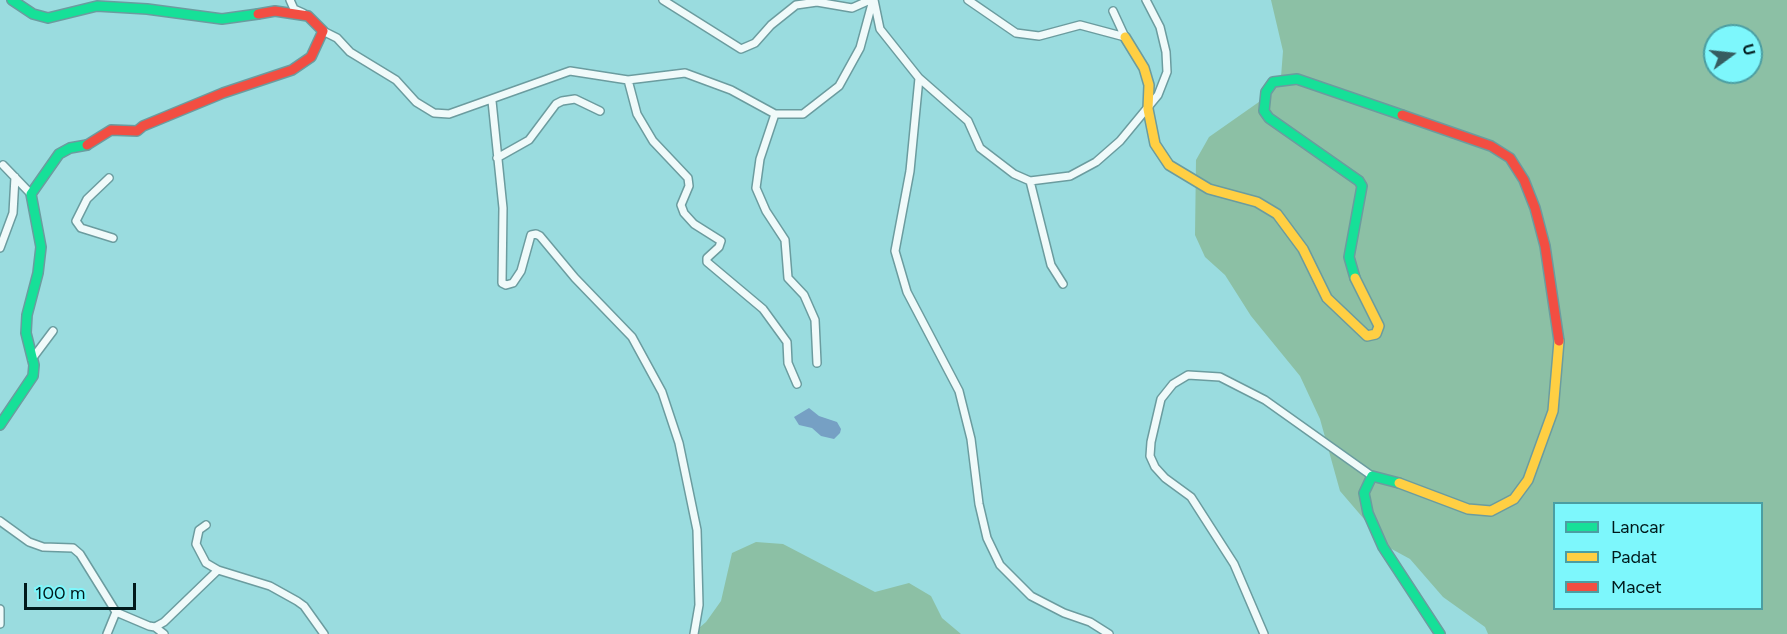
<!DOCTYPE html>
<html>
<head>
<meta charset="utf-8">
<style>
  body { margin:0 }
  #map { position:relative; width:1787px; height:634px; overflow:hidden; background:#9adcdf; font-family:Figtree,sans-serif }
  canvas { display:block }
  .legend { position:absolute; left:1553px; top:502px; width:210px; height:108px; box-sizing:border-box; background:#7df7fc; border:2px solid #4b9ea2; margin:0; padding:8px 10px; list-style:none; font-size:18px; color:#00191b }
  .legend li { display:flex; align-items:center; gap:12px; height:30px }
  .legend b { width:30px; border:2px solid #4b9ea2 }
  .north { position:absolute; left:1703px; top:24px; width:60px; height:60px; box-sizing:border-box; background:#7df7fc; border:2px solid #4b9ea2; border-radius:50%; rotate:75deg; font-size:16px; font-weight:700; line-height:24px; text-align:center; color:#00191b }
  .north::after { content:''; display:block; margin:auto; width:21px; height:27px; background:#365d60; clip-path:polygon(50% 0,100% 100%,50% 72%,0 100%) }
  .scale { position:absolute; left:24px; top:583px; width:112px; height:27px; box-sizing:border-box; border:3px solid #00191b; border-top:0; padding-left:8px; font-size:18px; line-height:21px; white-space:nowrap; color:#00191b; -webkit-text-stroke:4px #7df7fc; paint-order:stroke }
</style>
</head>
<body>
<div id="map">
<canvas width="1787" height="634"></canvas>
<ul class="legend">
<li><b style="height:8px;background:#16e098"></b>Lancar</li>
<li><b style="height:8px;background:#ffcf43"></b>Padat</li>
<li><b style="height:8px;background:#f24e42"></b>Macet</li>
</ul>
<div class="north">U</div>
<div class="scale">100 m</div>
</div>
<script>
const ctx = document.querySelector('canvas').getContext('2d');
ctx.lineJoin = 'round';
function paint(path, color) { ctx.fillStyle = color; ctx.fill(path, 'evenodd'); }
const poly = rows => new Path2D(rows.map(r => 'M' + r).join(''));
function stroke(path, color, width, dash) { ctx.strokeStyle = color; ctx.lineWidth = width; ctx.lineCap = dash ? 'butt' : 'round'; ctx.setLineDash(dash || []); ctx.stroke(path); }
paint(poly([
  [1271,0,1787,0,1787,634,1488,634,1485,627,1443,597,1410,559,1388,547,1340,491,1320,419,1300,376,1251,316,1225,275,1205,257,1195,235,1196,160,1209,137,1266,97,1281,77,1283,51],
  [1715,36,1751,36,1751,72,1715,72],
  [1554,504,1762,504,1762,608,1554,608],
  [756,542,783,544,875,592,909,583,931,596,942,618,961,634,692,634,706,622,721,601,732,553]
]), '#8cc0a5');
paint(poly([
  [809,408,819,416,837,422,841,429,840,433,834,439,821,436,812,428,799,425,794,417]
]), '#76a0c4');
const street = poly([
  [290,0,294,9,303,13],
  [663,0,741,49,755,43,771,25,796,5,817,2,852,8,870,0],
  [874,0,880,29,919,78,968,121,980,148,1014,174,1030,181,1070,176,1096,162,1120,141,1158,95,1167,72,1166,52,1160,27,1146,0],
  [968,0,1016,33,1039,36,1080,25,1125,37,1113,11],
  [323,31,337,38,350,52,396,80,416,102,434,113,449,114,570,71,628,80,685,73,731,90,775,114,803,114,839,86,860,48,873,0],
  [919,78,910,171,895,251,907,292,959,391,971,439,979,504,987,538,1000,565,1031,596,1064,613,1090,622,1109,634],
  [628,80,637,114,653,141,688,178,689,186,681,205,684,213,694,224,721,241,719,247,707,258,707,262,763,309,787,342,788,363,797,384],
  [492,101,503,208,502,283,506,285,513,283,521,271,531,235,536,234,540,236,575,278,632,337,662,392,679,443,697,530,699,605,694,634],
  [775,114,760,159,756,188,766,211,785,240,788,278,804,295,815,320,817,363],
  [497,158,529,140,556,104,562,101,575,99,600,111],
  [3,165,31,194],
  [109,178,87,199,76,221,81,228,113,238],
  [1030,181,1051,265,1063,284],
  [0,248,13,213,15,177],
  [32,359,53,331],
  [0,521,29,542,43,547,73,548,80,554,116,612,149,626,155,627,164,622,218,570,270,586,297,601,304,606,324,634],
  [206,525,199,530,196,544,206,563,218,570],
  [0,609,0,624],
  [155,627,164,634],
  [107,634,116,612],
  [1264,634,1234,564,1191,497,1165,478,1155,467,1150,456,1151,442,1161,399,1173,384,1188,375,1220,377,1265,400,1372,476]
]);
const fast = poly([
  [12,0,33,14,48,18,97,6,147,9,222,19,258,14],
  [1355,278,1349,257,1362,186,1359,181,1269,118,1264,111,1266,92,1273,82,1297,79,1402,115],
  [0,425,33,376,34,365,26,333,27,315,38,273,41,247,31,194,59,154,70,148,87,145],
  [1399,483,1372,476,1364,493,1368,513,1383,547,1440,634]
]);
const slow = poly([
  [1125,37,1144,68,1149,85,1148,109,1155,144,1169,165,1209,189,1257,202,1277,214,1303,249,1327,298,1367,336,1376,334,1379,326,1355,278],
  [1399,483,1468,509,1491,511,1514,499,1528,480,1553,411,1559,341]
]);
const jam = poly([
  [1402,115,1491,146,1510,158,1524,180,1535,208,1545,246,1559,341],
  [87,145,111,130,137,131,143,126,223,93,292,70,311,57,323,31,308,16,275,11,258,14]
]);
stroke(street, '#6b9c9f', 10);
stroke(fast, '#6b9c9f', 12);
stroke(slow, '#6b9c9f', 12);
stroke(jam, '#6b9c9f', 12);
stroke(street, '#f0fafa', 7);
stroke(fast, '#16e098', 9);
stroke(slow, '#ffcf43', 9);
stroke(jam, '#f24e42', 9);
</script>
</body>
</html>
